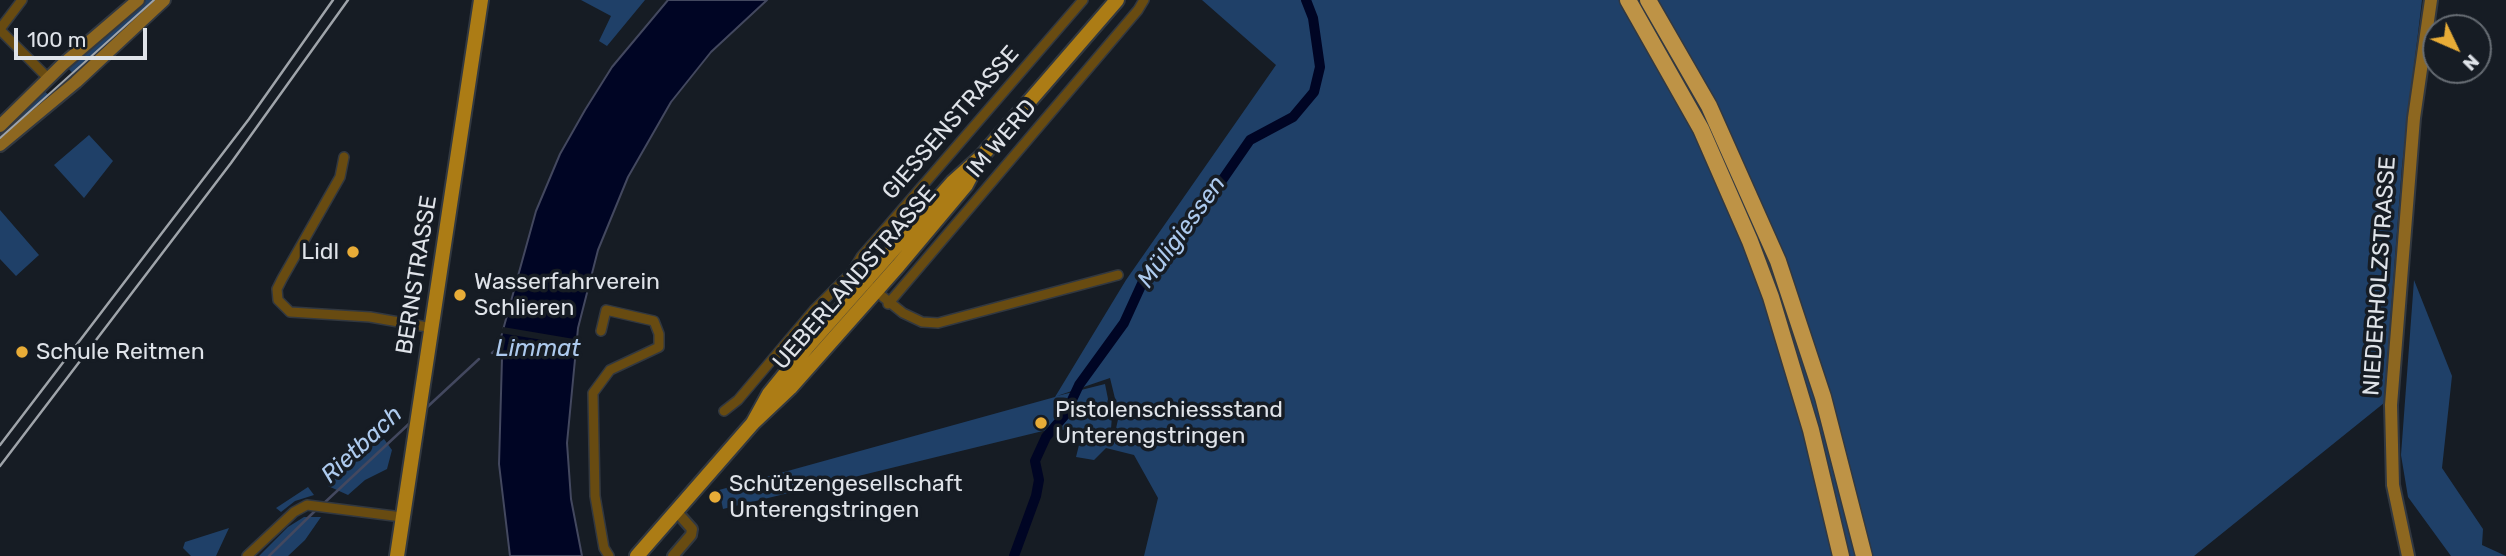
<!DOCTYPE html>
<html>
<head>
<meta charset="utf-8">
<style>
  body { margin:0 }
  #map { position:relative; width:2506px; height:556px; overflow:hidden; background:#161c24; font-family:Rubik,sans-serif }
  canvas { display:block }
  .north { position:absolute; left:2422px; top:14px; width:70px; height:70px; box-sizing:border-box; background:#161c24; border:2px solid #666c73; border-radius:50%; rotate:134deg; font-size:19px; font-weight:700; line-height:28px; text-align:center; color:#dfe3e9 }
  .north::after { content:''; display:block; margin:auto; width:24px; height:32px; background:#e8ac37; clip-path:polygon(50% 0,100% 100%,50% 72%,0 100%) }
  .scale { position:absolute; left:14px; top:28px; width:133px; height:32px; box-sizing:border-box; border:4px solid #dfe3e9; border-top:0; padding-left:9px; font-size:21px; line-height:24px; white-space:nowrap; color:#dfe3e9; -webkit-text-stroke:5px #161c24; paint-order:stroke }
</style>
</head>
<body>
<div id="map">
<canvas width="2506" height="556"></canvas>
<div class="north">N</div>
<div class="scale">100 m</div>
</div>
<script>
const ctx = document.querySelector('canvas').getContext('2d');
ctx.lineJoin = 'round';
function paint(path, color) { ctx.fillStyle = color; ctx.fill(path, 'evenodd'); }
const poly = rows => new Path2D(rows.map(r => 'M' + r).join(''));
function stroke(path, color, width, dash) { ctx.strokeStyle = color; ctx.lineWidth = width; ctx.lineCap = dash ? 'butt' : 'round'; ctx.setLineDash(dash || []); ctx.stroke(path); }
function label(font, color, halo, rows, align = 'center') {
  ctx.font = font + ' Rubik,sans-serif'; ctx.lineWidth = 7; ctx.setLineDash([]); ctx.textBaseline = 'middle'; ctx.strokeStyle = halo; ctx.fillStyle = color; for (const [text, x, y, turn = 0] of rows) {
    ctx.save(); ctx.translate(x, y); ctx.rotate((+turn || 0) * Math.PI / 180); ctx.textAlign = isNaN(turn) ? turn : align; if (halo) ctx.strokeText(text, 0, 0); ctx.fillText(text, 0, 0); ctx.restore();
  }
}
paint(poly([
  [142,0,159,0,76,77,67,67],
  [581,0,645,0,607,46,599,41,611,16],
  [1202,0,2422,0,2402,166,2384,403,2194,556,1144,556,1158,498,1134,455,1106,448,1094,460,1076,457,1081,437,1115,433,1119,415,1110,378,1057,396,1105,384,1111,414,1107,415,1112,416,1111,429,1047,430,723,509,719,490,1055,397,1126,280,1276,65],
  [43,90,51,97,0,141,0,130],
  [89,135,113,161,84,198,54,165],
  [0,210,39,255,16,276,0,259],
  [2414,280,2452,376,2442,468,2483,529,2482,545,2506,556,2451,556,2408,497,2401,455],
  [384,439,392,450,387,469,365,480,348,495,328,486,327,480,344,469,357,450],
  [308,487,314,495,295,501,281,512,276,508],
  [304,517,321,517,305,540,288,556,259,556,288,527],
  [229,528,216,556,191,556,183,548,185,542]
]), '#1f4068');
const water = poly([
  [668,0,767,0,711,52,671,102,628,177,598,250,578,328,567,443,571,499,582,556,510,556,499,464,502,358,498,348,536,211,560,154,585,110,612,67,668,0]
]);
paint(water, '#000524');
stroke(water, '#43485f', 2);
paint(poly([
  [503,327,580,340,579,346,500,333]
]), '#161c24');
stroke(poly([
  [492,353,500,346],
  [424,410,479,359],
  [322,505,412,421],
  [269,556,317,509]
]), '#43485f', 2.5);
stroke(poly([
  [1014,556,1036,496,1039,480,1035,461,1046,437,1065,415,1079,385,1124,323,1145,277,1214,192,1250,140,1293,117,1314,92,1320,67,1313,18,1306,0]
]), '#000524', 10);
const minor = poly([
  [1083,0,861,257,852,272,903,313,922,322,938,323,1118,275],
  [0,29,22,0],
  [0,30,48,78],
  [344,157,340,177,282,279,277,289,278,300,290,312,370,317,433,328],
  [888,304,1138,10,1144,0],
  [601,331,606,310,654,321,659,334,659,347,610,370,593,393,595,496,604,548,609,556],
  [724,411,738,400,814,310,852,272],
  [247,556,294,512,307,505,402,517]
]);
const tertiary = poly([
  [673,556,691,535,692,529,676,511]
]);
const secondary = poly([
  [0,126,62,65,138,0],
  [0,145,76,82,164,0],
  [2408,556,2393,485,2391,405,2414,118,2431,0]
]);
const primary = poly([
  [753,423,769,394,807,347,953,182,982,156,1117,0],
  [397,556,481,0],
  [637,556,753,423,790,388,898,266,966,185,976,166]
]);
const motorway = poly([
  [1628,0,1701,129,1750,241,1771,297,1811,430,1841,556],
  [1648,0,1709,106,1778,261,1823,397,1864,556]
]);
stroke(minor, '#323840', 12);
stroke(tertiary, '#323840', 14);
stroke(secondary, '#323840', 16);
stroke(primary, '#323840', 18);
stroke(motorway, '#323840', 19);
stroke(minor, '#684b11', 9);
stroke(tertiary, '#684b11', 10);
stroke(secondary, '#8d6720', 12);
stroke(primary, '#ac7c15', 14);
stroke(motorway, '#be9346', 16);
stroke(poly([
  [0,138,154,0]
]), '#9fa4aa', 2);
stroke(poly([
  [0,445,249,119,333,0],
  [0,466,231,163,348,0]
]), '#9fa4aa', 2.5);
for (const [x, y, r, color] of [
  [353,252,7,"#e8ac37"],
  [460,295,7,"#e8ac37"],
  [22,352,7,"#e8ac37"],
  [1041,423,7,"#e8ac37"],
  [715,497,7,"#e8ac37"]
]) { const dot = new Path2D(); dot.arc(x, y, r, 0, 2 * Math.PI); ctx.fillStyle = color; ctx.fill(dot); stroke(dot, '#161c24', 2.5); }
label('23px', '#dfe3e9', '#161c24', [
  ["GIESSENSTRASSE",951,123,-49],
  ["IM WERD",1002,139,-50],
  ["BERNSTRASSE",417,275,-81],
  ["NIEDERHOLZSTRASSE",2380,276,-86],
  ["UEBERLANDSTRASSE",855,278,-49]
]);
label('23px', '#dfe3e9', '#161c24', [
  ["Lidl",339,252,"right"],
  ["Wasserfahrverein",474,282],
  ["Schlieren",474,308],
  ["Schule Reitmen",36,352],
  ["Pistolenschiessstand",1055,410],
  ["Unterengstringen",1055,436],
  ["Schützengesellschaft",729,484],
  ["Unterengstringen",729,510]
], 'left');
label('italic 24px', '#adcaee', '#161c24', [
  ["Müligiessen",1182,232,-54],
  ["Limmat",538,349],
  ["Rietbach",362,445,-43]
]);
</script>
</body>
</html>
